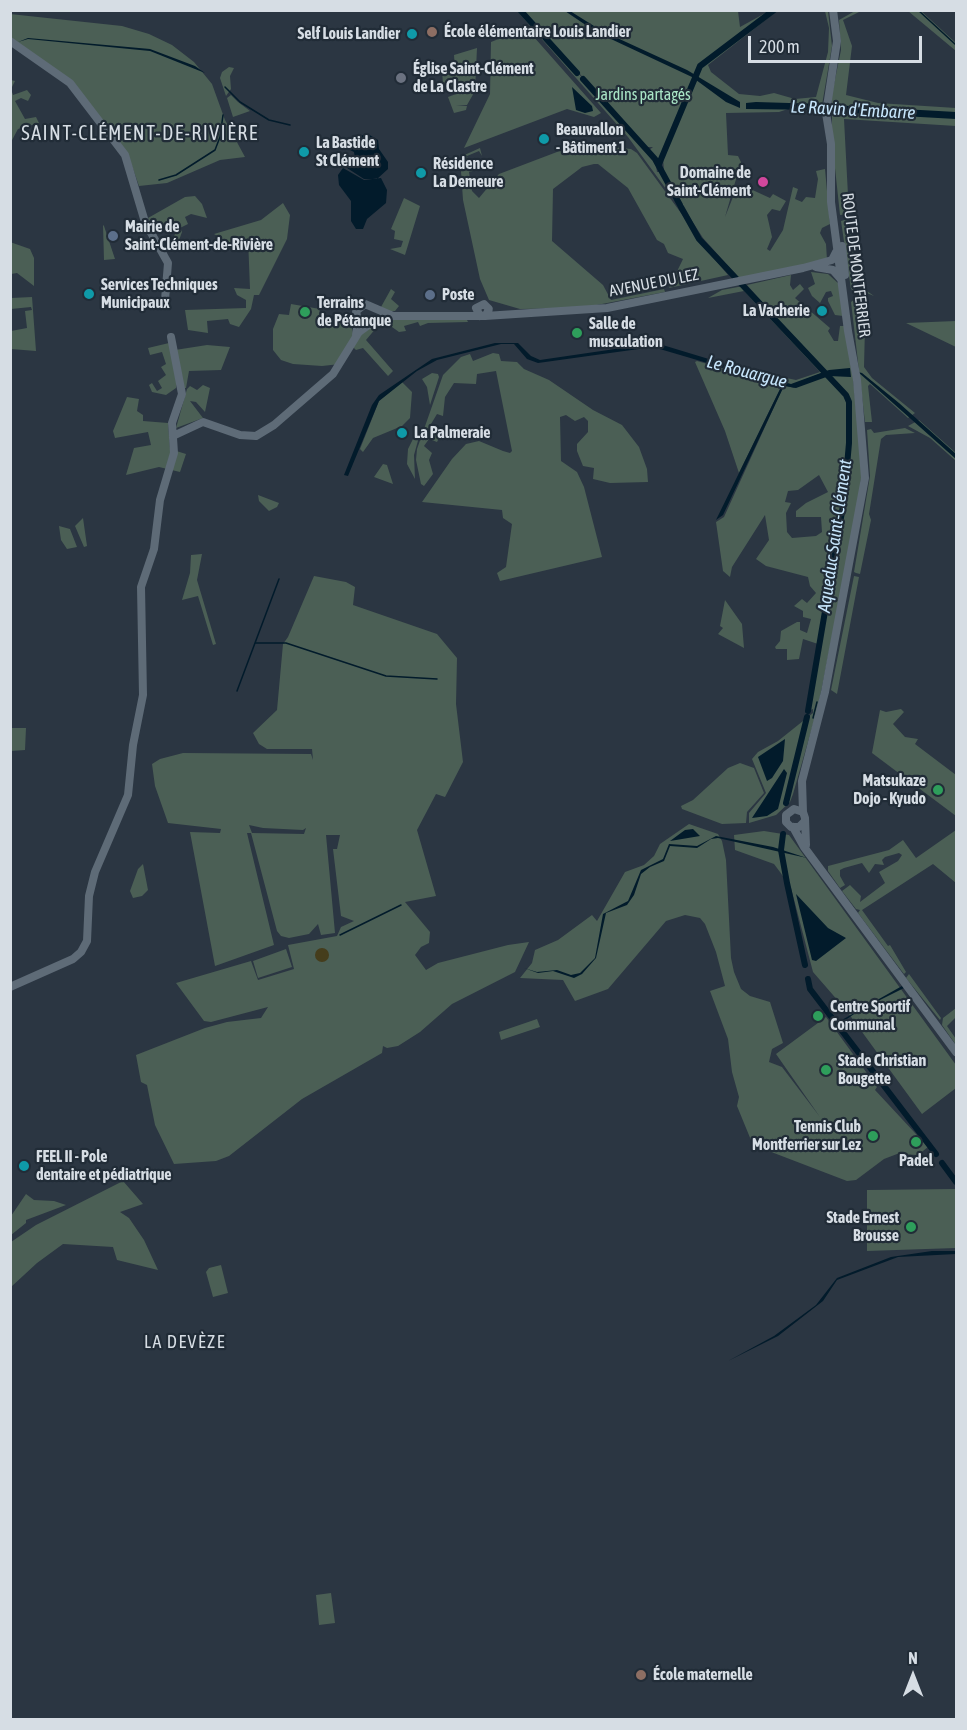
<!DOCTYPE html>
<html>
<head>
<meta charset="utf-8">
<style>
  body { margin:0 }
  #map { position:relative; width:967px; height:1730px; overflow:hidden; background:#2b3642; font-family:"Asap Condensed",sans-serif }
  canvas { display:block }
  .frame { position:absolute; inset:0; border:12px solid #d6dde4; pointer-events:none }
  .north { position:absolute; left:883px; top:1646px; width:60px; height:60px; -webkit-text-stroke:4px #212c37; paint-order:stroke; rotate:0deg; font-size:16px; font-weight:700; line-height:24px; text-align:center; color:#d6dde4 }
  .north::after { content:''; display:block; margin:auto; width:21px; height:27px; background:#d6dde4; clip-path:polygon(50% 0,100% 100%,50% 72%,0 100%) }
  .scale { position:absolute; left:748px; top:36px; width:174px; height:27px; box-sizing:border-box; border:3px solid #d6dde4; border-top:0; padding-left:8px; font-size:18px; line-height:21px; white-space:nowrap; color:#d6dde4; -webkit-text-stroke:4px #212c37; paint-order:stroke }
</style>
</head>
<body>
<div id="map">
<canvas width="967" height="1730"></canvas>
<div class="frame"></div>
<div class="north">N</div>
<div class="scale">200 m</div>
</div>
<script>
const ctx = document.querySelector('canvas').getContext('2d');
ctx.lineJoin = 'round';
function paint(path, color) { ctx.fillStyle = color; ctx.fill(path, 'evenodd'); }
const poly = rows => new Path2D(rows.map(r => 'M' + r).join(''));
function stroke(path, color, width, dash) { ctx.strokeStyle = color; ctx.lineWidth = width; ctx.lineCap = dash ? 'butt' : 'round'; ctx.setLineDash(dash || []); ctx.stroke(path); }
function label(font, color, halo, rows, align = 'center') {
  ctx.font = font + ' "Asap Condensed",sans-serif'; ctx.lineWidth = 4.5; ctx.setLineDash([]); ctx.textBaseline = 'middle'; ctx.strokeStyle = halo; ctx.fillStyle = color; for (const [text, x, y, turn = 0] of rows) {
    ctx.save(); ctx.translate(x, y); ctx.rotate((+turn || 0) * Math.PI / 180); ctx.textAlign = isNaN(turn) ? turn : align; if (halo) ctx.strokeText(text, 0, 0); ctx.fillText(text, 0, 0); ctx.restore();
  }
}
paint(poly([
  [517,11,738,11,740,27,769,11,777,11,708,65,711,72,739,94,760,96,774,93,795,99,816,97,828,52,829,28,825,11,828,11,832,46,821,111,788,109,779,112,726,113,728,155,738,156,741,162,725,217,735,192,743,195,746,187,770,198,773,194,786,201,780,211,772,209,767,215,772,237,767,249,770,251,783,230,793,187,798,189,795,199,802,202,806,197,815,198,818,179,816,171,825,169,830,224,822,228,820,233,826,244,827,260,739,278,703,238,685,210,677,204,628,137],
  [532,21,646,147,653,147,648,151,658,159,663,157,664,172,657,172,655,160],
  [855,11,861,11,843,20,852,46,846,95,878,103,956,108,956,126,844,119,849,214,840,215,832,140,832,94,841,50,839,20],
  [908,11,921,11,956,43,956,51],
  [10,14,122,26,149,34,172,45,194,62,212,84,225,120,245,157,220,160,167,183,139,186,132,166,71,80,11,38],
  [526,28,601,113,594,117,567,109,464,148,490,94,491,42],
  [477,48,475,91,467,105,456,105,467,106,466,110,454,113,448,97,456,94,456,87,443,85,442,70,455,70,454,55],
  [229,67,234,68,230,76,231,89,226,96,220,78,222,72],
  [11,80,15,81,11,89,13,95,27,90,31,95,28,101,21,98,15,101,25,119,36,117,39,123,18,129,11,142],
  [231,95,238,102,250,111,233,117,227,98],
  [578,144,631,149,637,153,689,224,695,236,728,275,669,288,683,259,668,253,664,244,657,240,628,188,598,164,594,164,582,167,553,189,552,241,603,285,611,300,664,289,665,292,581,308,520,309,489,300,480,279,463,200,460,157,480,148,482,156,479,151,467,156,469,170,484,165,484,161,487,171,485,167,469,172,472,191,479,198,499,174],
  [195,196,202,204,207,218,191,214,185,217,188,224,180,228,182,232,175,251,169,249,175,234,171,226,156,233,148,218,185,197],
  [404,198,420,206,405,255,390,249,401,247,403,241,394,239,395,231,391,229],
  [283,203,290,215,287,239,259,295,254,295,251,309,239,327,230,324,228,319,207,321,208,333,188,330,185,310,246,308,246,300,237,295,234,288,250,289,248,238,234,246,214,234,261,220],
  [851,218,856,279,860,286,874,296,857,289,856,293,851,289,841,221],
  [103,225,104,226,115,259,104,260],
  [10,242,30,249,34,258,34,286,17,273,11,274],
  [811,272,828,274,839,284,843,316,835,315,828,301,828,298,833,296,831,291,826,292,820,303,812,296,808,288,815,284],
  [791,275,790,285,793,290,800,284,804,289,795,298,830,328,828,331,834,341,838,341,840,326,845,326,852,367,862,469,858,506,818,707,793,794,790,802,776,815,749,823,749,813,766,793,752,759,758,752,778,741,813,713,813,709,808,711,818,644,803,639,799,659,787,660,787,649,776,649,775,647,780,641,781,631,797,622,800,622,800,630,807,633,811,619,803,617,803,611,794,606,802,599,807,603,816,593,810,586,808,577,766,566,756,559,769,540,765,515,732,567,730,577,723,571,716,522,724,517,784,385,794,388,828,375,747,285],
  [819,475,828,492,806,503,796,511,796,517,821,517,822,532,816,536,792,538,787,532,786,513,791,503,785,502,788,491,798,490],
  [738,287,745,287,824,372,791,385,761,375,762,373,796,380,820,372,744,291,708,298,722,290],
  [391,289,395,292,391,299,399,306,395,311,386,311,381,307],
  [32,297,36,351,11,349,11,331,27,328,25,311,32,310,31,307,11,309,11,298],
  [855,299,859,302,865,327,864,367,872,378,915,413,908,418,870,384,868,386,872,422,865,422,851,302],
  [291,304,320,309,318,320,335,324,350,320,354,337,340,364,322,366,293,364,281,360,273,350,273,329,279,314,289,315],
  [389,320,467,320,468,322,428,323,420,326,418,322,404,326,406,331,399,332,392,327],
  [956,321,956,347,906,323],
  [375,324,377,327,366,340,393,371,388,376,363,348,356,350,353,347,364,331],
  [169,343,177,383,176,388,166,395,152,392,149,385,152,383,157,391,162,388,158,381,166,375,161,367,166,364,162,352,150,355,148,348],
  [207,345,230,347,221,370,189,371,186,388,183,388,175,350],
  [493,353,499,354,501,361,517,362,524,369,549,380,593,410,622,425,639,447,647,469,648,482,610,483,593,479,594,468,583,466,577,451,577,444,588,432,588,421,584,417,575,421,566,415,560,417,561,461,577,472,584,487,602,557,500,581,497,573,506,567,512,524,503,518,502,510,422,502,452,459,466,444,479,441,503,451,510,453,512,451,496,371,477,374,476,384,454,383,445,397,443,416,437,414,428,429,439,438,437,442,429,439,424,446,432,453,429,460,433,474,424,486,421,484,416,460,417,449,443,375,461,357,470,354,473,361],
  [697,361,782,385,739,473,725,431,695,362],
  [432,373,438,374,439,377,430,405,427,387,422,379],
  [402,382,412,392,410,418,402,426,373,438,363,452,360,449,379,401],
  [203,385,210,388,205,412,196,402,190,401,203,418,176,428,187,389,190,386,197,390],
  [127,397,139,399,137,411,143,415,143,421,168,423,170,449,186,454,180,472,159,467,126,475,134,448,151,445,148,432,115,438,113,431],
  [919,420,956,453,956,461,930,438,908,426],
  [905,428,915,433,886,435,881,439,869,514,871,520,860,574,856,573,854,572,870,476,867,430,871,429,874,433],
  [415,435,419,437,414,455,415,479,407,464,408,449],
  [383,464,387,465,393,484,374,477],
  [258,495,279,503,277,507,269,511,259,501],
  [83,518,87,546,84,547,75,526],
  [59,526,70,529,77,547,67,549,61,540],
  [202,554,197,580,216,644,213,645,198,596,182,600,190,573,191,555],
  [314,576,346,582,355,587,353,605,437,634,457,658,456,704,463,762,445,797,436,794,417,830,436,896,405,902,430,932,429,943,421,947,415,955,426,970,438,963,508,945,529,942,515,972,452,1004,420,1032,398,1046,387,1048,383,1046,382,1053,302,1099,229,1156,216,1161,174,1164,155,1125,147,1085,141,1082,136,1055,205,1028,227,1022,261,1018,268,1007,211,1022,204,1021,176,983,251,961,258,980,294,969,288,945,337,936,341,927,354,921,341,916,333,849,337,849,340,835,326,835,335,933,321,935,318,924,309,934,289,938,281,936,277,931,251,833,247,833,274,945,215,966,190,832,220,833,221,829,168,823,155,786,152,764,160,759,183,753,311,754,313,760,312,749,267,749,259,744,253,733,277,710,283,644,288,637],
  [249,825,263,828,303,830,306,828,304,834,252,833],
  [854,576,859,577,837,694,831,690],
  [725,600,742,624,744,648,718,634,723,628,720,626],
  [901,709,904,712,893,724,905,737,918,739,915,744,956,775,956,816,872,753,880,710,886,712],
  [11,728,26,728,25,750,11,751],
  [740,763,754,768,764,793,747,812,746,823,722,824,682,809,681,806,693,800,728,768],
  [689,824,718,834,722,841,726,860,731,958,734,972,741,989,750,996,770,1002,783,1043,772,1049,769,1062,782,1067,820,1117,776,1054,826,1017,877,1087,875,1090,928,1147,918,1155,897,1154,884,1159,856,1180,847,1181,753,1145,737,1106,739,1097,732,1072,728,1039,710,991,725,986,716,952,705,924,700,918,685,915,666,921,608,989,575,1001,563,980,520,978,532,963,535,950,558,940,592,915,597,921,625,872,644,865,654,856,660,844],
  [956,830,956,883,933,864,862,910,888,946,890,945,906,972,904,974,858,913,860,910,856,909,842,891,850,885,861,896,860,902,885,883,879,872,898,861,902,855,899,853,885,857,882,860,884,865,875,864,869,873,862,863,844,868,840,870,840,876,845,885,840,888,828,871,828,866,889,850,903,840,916,858],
  [764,831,789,835,956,1065,956,1088,922,1114,846,1010,813,972,791,888,780,872,774,864,735,850,734,835],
  [143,864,148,890,142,896,133,898,130,891,138,869],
  [286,949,292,967,258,978,253,961],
  [909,974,941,1018,940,1020,906,978],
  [956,1008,956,1017,947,1026,956,1039,956,1045,942,1025,943,1018],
  [537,1019,540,1027,501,1040,499,1032],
  [123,1181,143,1204,120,1212,129,1218,144,1240,158,1270,117,1260,113,1247,63,1244,37,1263,11,1287,11,1242,36,1225],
  [956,1189,956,1248,867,1251,867,1190],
  [26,1194,34,1200,54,1201,66,1205,26,1220,26,1223,11,1235,11,1216],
  [221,1265,228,1293,213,1297,206,1272,209,1268],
  [331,1593,335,1623,319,1625,316,1595]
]), '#4b5f55');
paint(poly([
  '315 955a7 7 0 1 1 14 0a7 7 0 1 1-14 0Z'
]), '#453d1c');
paint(poly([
  [565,11,570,11,602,31,687,70,740,102,740,108,726,102,692,77,596,32],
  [28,38,150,49,195,66,205,73,150,51,28,39,18,42],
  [572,87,592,106,593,111,585,113,576,110],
  [756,102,822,104,822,110,746,109,746,103],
  [832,105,956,112,956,119,831,112],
  [368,134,378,140,379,149,388,162,388,169,377,179,364,179,344,166,346,161,355,158,354,152,350,150,354,141,363,135],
  [343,168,364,180,381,178,387,190,386,203,367,219,363,229,356,229,351,221,351,201,339,185,338,175],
  [495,343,518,343,531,356,540,360,656,343,791,384,829,370,850,368,851,377,829,376,796,388,784,386,723,515,716,520,782,385,653,347,538,363,527,359,514,344,501,344,437,360,417,371,379,401,348,476,344,475,372,405,379,395,432,359],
  [858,372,862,373,899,403,956,454,956,459],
  [785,739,783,761,772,778,767,781,758,757],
  [784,769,787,773,778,809,767,816,752,818],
  [693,829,700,836,670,841,685,830],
  [716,836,773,847,807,858,718,838,711,839,697,848,670,846,664,861,650,867,641,874,634,895,627,905,606,913,596,958,582,974,574,978,553,971,538,973,524,968,537,972,557,970,571,975,580,973,595,958,603,914,628,901,641,870,663,859,669,844,697,846],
  [796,894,828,928,846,938,816,961,812,960],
  [902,986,904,988,860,1010,841,1023,840,1021],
  [932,1251,956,1251,956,1254,898,1257,837,1280,823,1301,778,1336,728,1361,774,1336,816,1305,837,1278,891,1257]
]), '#021b2b');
stroke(poly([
  [918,10,956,45],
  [225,87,240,102,269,120,290,125],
  [159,180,176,175,215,150,220,137,223,115],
  [256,643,286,643,386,676,437,679],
  [237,691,279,579],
  [813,718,817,702],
  [340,935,401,905]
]), '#021b2b', 1.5);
stroke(poly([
  [520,10,577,73],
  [583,79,655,159,680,205],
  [659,164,700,66,774,10],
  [681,207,699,239,846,395,849,402,849,443,844,500,808,711],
  [786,803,807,717],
  [783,834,781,850,787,883,805,965],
  [808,979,810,989,936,1154],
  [942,1163,956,1182]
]), '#021b2b', 6);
stroke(poly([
  [10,41,70,83,125,155,145,222,168,263,165,300],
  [842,246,845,275],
  [816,267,833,270,840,278],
  [485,316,607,308,803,268,832,260,836,252],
  [356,335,358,321,356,311,365,304,393,316,482,316,486,315,489,309,484,304,476,308,480,316],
  [173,436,203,422,240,435,256,436,274,425,333,374,359,332,374,321,393,316],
  [803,812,802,781,825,692,865,478,857,380,848,331,831,202,831,144,826,113,837,41,833,10],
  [804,822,799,827,791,827,786,822,786,815,794,809,803,812,805,818,806,845],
  [793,827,804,847,956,1052],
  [10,987,73,959,81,952,87,941,89,896,95,872,128,795,133,745,143,695,141,587,154,549,160,500,174,453,172,423,182,394,171,337]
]), '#5e6b77', 8);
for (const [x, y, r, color] of [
  [432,32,6,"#8d6e63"],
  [412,34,6,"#0f9aa8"],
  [401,78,6,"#6b7280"],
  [544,139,6,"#0f9aa8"],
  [304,152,6,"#0f9aa8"],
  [421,173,6,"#0f9aa8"],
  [763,182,6,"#d1479c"],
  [113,236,6,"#5c6f8a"],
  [89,294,6,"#0f9aa8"],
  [430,295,6,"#5c6f8a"],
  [822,311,6,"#0f9aa8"],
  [305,312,6,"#2e9e5b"],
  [577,333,6,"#2e9e5b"],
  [402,433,6,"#0f9aa8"],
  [938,790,6,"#2e9e5b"],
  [818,1016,6,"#2e9e5b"],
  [826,1070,6,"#2e9e5b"],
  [873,1136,6,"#2e9e5b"],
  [916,1142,6,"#2e9e5b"],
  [24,1166,6,"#0f9aa8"],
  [911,1227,6,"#2e9e5b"],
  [641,1675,6,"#8d6e63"]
]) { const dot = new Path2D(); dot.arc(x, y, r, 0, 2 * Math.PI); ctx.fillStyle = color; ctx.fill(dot); stroke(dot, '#212c37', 2); }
label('bold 16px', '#d6dde4', '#212c37', [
  ["École élémentaire Louis Landier",444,32],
  ["Self Louis Landier",400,34,"right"],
  ["Église Saint-Clément",413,69],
  ["de La Clastre",413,87],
  ["Beauvallon",556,130],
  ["- Bâtiment 1",556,148],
  ["La Bastide",316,143],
  ["St Clément",316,161],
  ["Résidence",433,164],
  ["La Demeure",433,182],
  ["Domaine de",751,173,"right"],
  ["Saint-Clément",751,191,"right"],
  ["Mairie de",125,227],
  ["Saint-Clément-de-Rivière",125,245],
  ["Services Techniques",101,285],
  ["Municipaux",101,303],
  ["Poste",442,295],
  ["Terrains",317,303],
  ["de Pétanque",317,321],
  ["La Vacherie",810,311,"right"],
  ["Salle de",589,324],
  ["musculation",589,342],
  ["La Palmeraie",414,433],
  ["Matsukaze",926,781,"right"],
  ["Dojo - Kyudo",926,799,"right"],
  ["Centre Sportif",830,1007],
  ["Communal",830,1025],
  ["Stade Christian",838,1061],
  ["Bougette",838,1079],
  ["Tennis Club",861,1127,"right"],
  ["Montferrier sur Lez",861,1145,"right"],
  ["FEEL II - Pole",36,1157],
  ["dentaire et pédiatrique",36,1175],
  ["Padel",916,1161,"center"],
  ["Stade Ernest",899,1218,"right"],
  ["Brousse",899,1236,"right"],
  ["École maternelle",653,1675]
], 'left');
label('16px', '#a9e5c6', '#212c37', [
  ["Jardins partagés",643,95]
]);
label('16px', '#d6dde4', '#212c37', [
  ["ROUTE DE MONTFERRIER",856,265,83],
  ["AVENUE DU LEZ",654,283,-11]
]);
label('italic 18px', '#c7e6fc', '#212c37', [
  ["Le Ravin d'Embarre",853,110,3],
  ["Le Rouargue",747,372,15],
  ["Aqueduc Saint-Clément",835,536,-82]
]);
ctx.letterSpacing = '1.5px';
label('18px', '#d6dde4', '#212c37', [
  ["LA DEVÈZE",185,1342]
]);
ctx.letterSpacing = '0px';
ctx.letterSpacing = '1.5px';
label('20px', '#d6dde4', '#212c37', [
  ["SAINT-CLÉMENT-DE-RIVIÈRE",140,134]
]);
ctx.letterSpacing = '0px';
</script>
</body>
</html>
